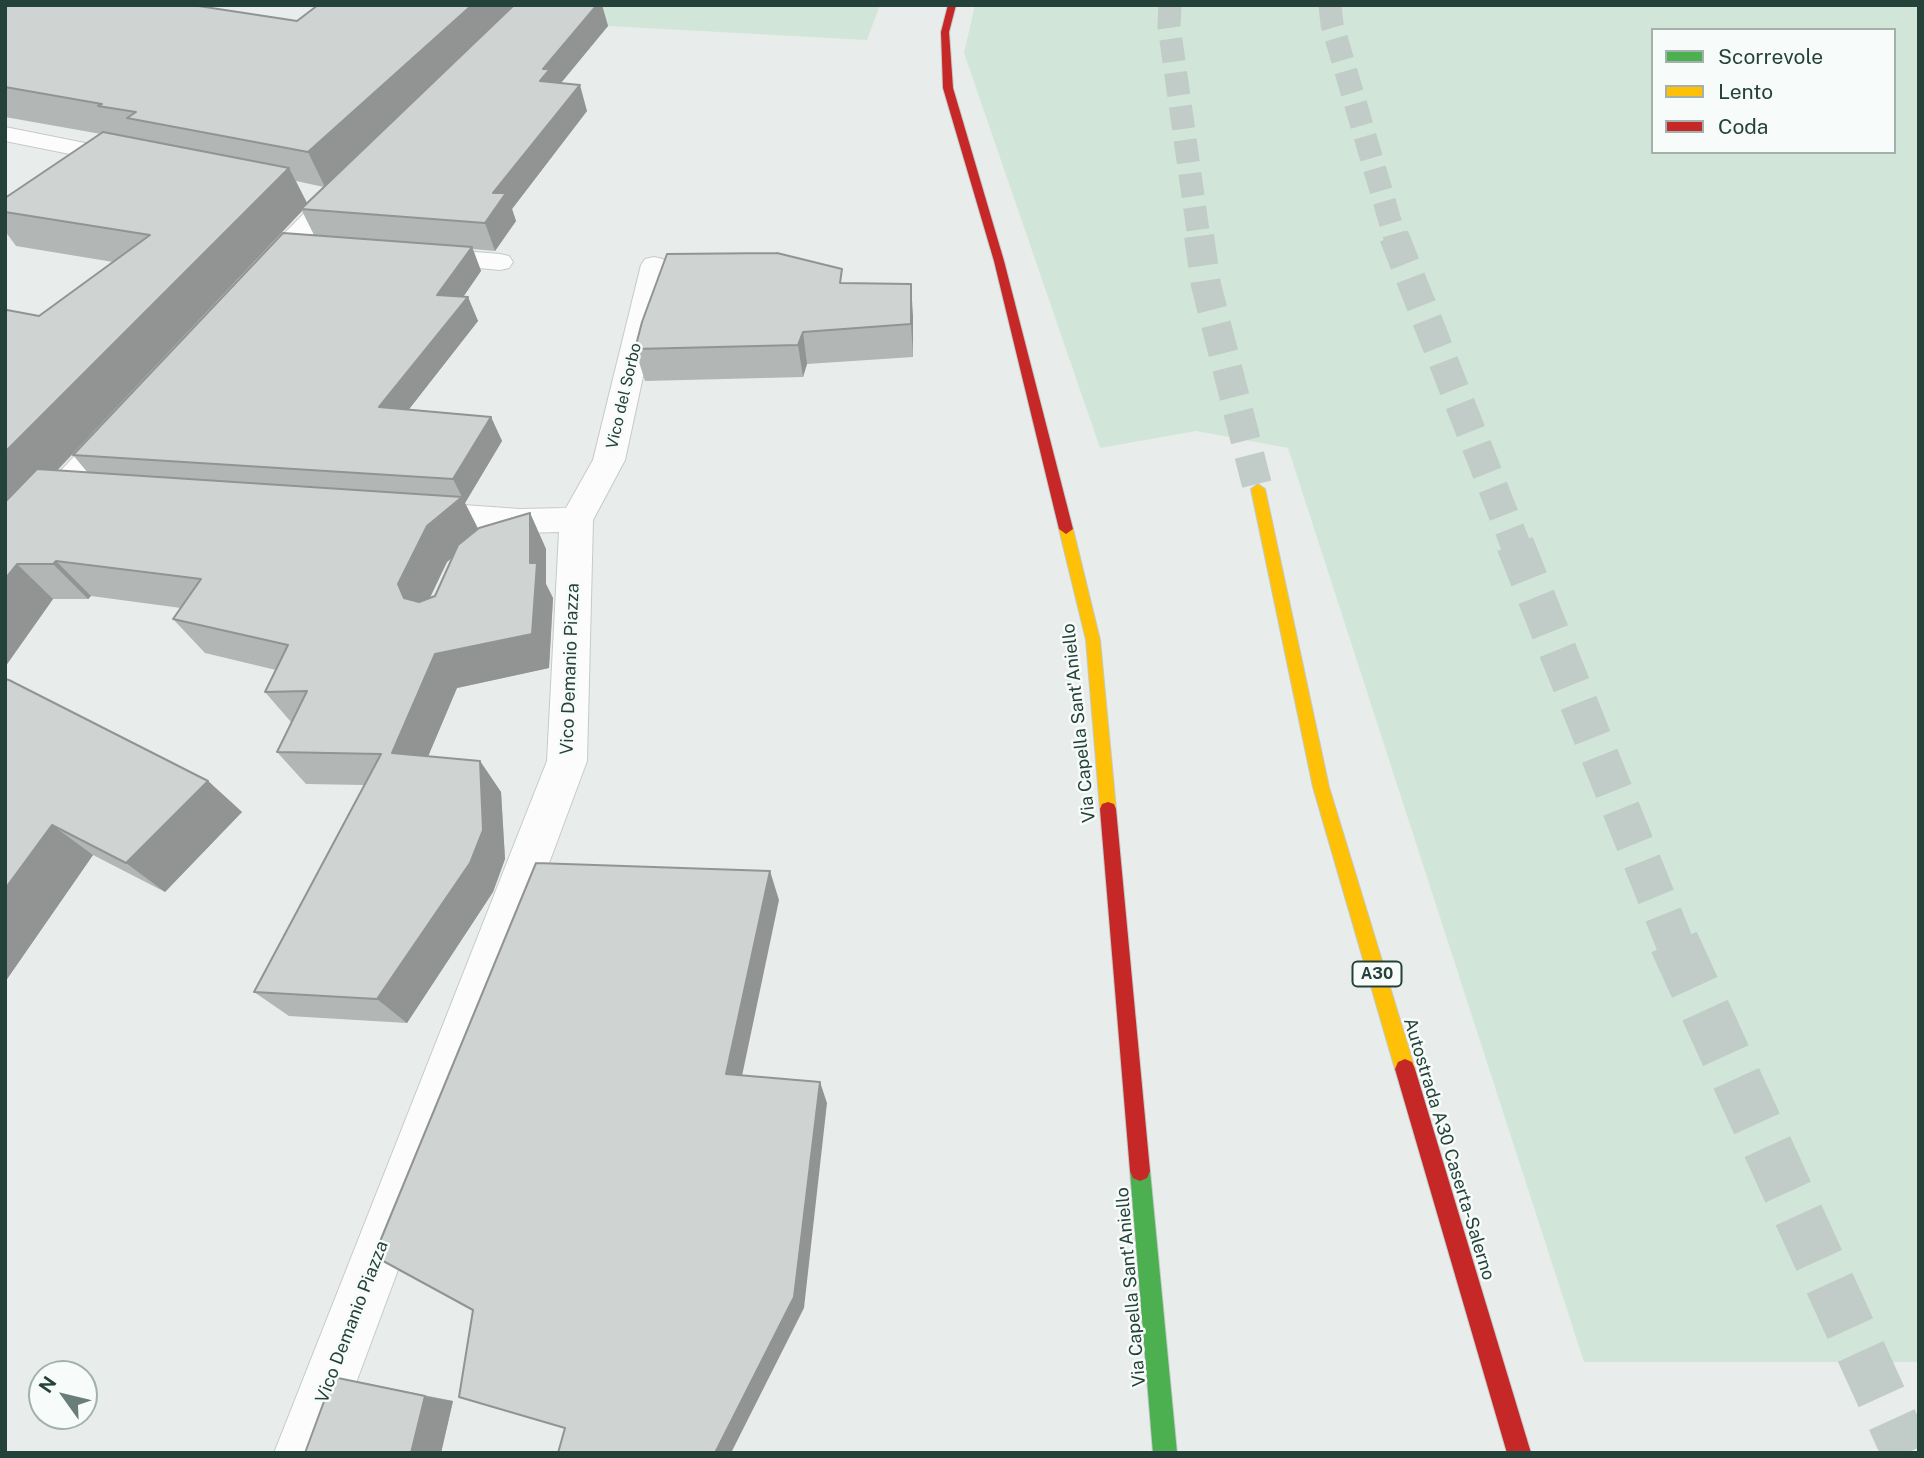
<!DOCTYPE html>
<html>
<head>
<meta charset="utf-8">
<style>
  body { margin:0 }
  #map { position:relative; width:1924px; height:1458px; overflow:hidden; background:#e8edeb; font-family:"Public Sans",sans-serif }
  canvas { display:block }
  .frame { position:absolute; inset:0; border:7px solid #24423a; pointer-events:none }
  .legend { position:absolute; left:1651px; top:28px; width:245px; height:126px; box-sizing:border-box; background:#f7fbf9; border:2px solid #a3b1ad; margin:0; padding:9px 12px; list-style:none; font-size:21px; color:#24423a }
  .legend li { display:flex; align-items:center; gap:14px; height:35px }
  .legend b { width:35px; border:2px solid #a3b1ad }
  .north { position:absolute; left:28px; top:1360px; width:70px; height:70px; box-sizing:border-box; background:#f7fbf9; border:2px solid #a3b1ad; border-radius:50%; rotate:304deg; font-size:19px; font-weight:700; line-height:28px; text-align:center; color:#24423a }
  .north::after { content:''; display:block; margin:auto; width:24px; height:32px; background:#697e78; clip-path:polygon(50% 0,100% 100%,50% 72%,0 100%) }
</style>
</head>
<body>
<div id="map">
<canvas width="1924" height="1458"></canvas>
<div class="frame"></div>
<ul class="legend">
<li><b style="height:9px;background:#4caf50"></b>Scorrevole</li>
<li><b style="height:9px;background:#ffc107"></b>Lento</li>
<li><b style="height:9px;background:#c62828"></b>Coda</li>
</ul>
<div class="north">N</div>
</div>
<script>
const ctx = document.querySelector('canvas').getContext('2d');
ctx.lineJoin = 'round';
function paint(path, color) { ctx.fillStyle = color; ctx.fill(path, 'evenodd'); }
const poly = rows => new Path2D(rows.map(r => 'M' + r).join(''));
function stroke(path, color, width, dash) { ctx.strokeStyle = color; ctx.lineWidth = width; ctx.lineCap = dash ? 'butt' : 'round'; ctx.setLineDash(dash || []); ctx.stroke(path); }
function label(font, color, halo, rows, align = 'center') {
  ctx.font = font + ' "Public Sans",sans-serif'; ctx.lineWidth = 5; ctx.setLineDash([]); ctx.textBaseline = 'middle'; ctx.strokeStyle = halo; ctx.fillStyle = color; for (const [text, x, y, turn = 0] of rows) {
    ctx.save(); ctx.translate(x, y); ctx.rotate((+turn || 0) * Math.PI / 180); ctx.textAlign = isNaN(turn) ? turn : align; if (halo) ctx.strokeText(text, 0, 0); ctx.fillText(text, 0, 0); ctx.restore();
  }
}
paint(poly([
  [541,5,880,5,867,40,608,26],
  [975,5,1919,5,1919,1362,1584,1362,1288,448,1196,431,1100,448,964,53],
  [1653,30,1894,30,1894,152,1653,152]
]), '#d1e6d8');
stroke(poly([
  [1170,5,1169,26,1199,238],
  [1330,5,1332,24,1395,238]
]), '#c1cbc8', 23, [23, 11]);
stroke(poly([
  [1199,236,1206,285,1258,489],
  [1394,236,1516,546]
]), '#c1cbc8', 30, [30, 15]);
stroke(poly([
  [1515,544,1675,944]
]), '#c1cbc8', 38, [38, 19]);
stroke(poly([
  [1674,942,1907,1453]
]), '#c1cbc8', 50, [50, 25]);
const street = poly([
  [5,127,130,152,139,154,142,159,139,164,130,166,5,141,5,127],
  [345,179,354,181,357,186,354,191,273,277,253,277,249,271,253,265,336,181,345,179],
  [425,248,500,254,509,256,513,262,509,268,500,270,416,262,412,256,416,250,425,248],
  [654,257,663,259,667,265,625,460,593,520,587,761,330,1453,274,1453,547,761,559,532,520,533,421,526,409,522,404,514,409,506,421,502,520,509,566,508,593,460,641,265,645,259,654,257],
  [118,419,129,422,133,429,129,436,17,560,5,563,5,529,107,422,118,419]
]);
const fast = poly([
  [1140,1161,1147,1164,1150,1171,1177,1453,1153,1453,1130,1171,1133,1164,1140,1161]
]);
const slow = poly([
  [1258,484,1265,489,1329,787,1415,1069,1412,1076,1405,1079,1398,1076,1395,1069,1313,787,1251,489,1258,484],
  [1066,524,1073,529,1100,640,1116,809,1114,814,1108,816,1102,814,1100,809,1086,640,1059,529,1066,524]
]);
const jam = poly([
  [948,5,956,5,949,32,953,88,1004,261,1073,529,1066,534,1059,529,994,261,943,88,941,32,948,5],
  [1108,802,1114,804,1116,809,1150,1171,1147,1178,1140,1181,1133,1178,1130,1171,1100,809,1102,804,1108,802],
  [1405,1059,1412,1062,1415,1069,1531,1453,1507,1453,1395,1069,1398,1062,1405,1059]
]);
stroke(street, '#c5cac8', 2);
stroke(fast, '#c3cbc8', 2);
stroke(slow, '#c3cbc8', 2);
stroke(jam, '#c3cbc8', 2);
paint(street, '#fcfcfc');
paint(fast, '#4caf50');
paint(slow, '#ffc107');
paint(jam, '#c62828');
paint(poly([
  [5,5,297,21,511,5,511,8,514,5,602,5,608,26,561,83,587,111,512,209,516,221,495,251,473,249,481,271,463,297,468,297,478,321,409,409,491,417,502,441,465,503,478,528,530,513,546,549,546,584,553,598,549,668,457,688,428,756,480,761,501,792,505,859,493,892,407,1023,289,1016,254,992,365,785,306,784,277,752,291,722,265,692,276,670,205,653,173,619,181,608,91,596,88,599,53,599,5,667,5,312,39,316,113,262,16,246,5,231,5,198,101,134,5,117],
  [296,181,324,187,307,203],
  [302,211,314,235,73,455,88,473,57,471],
  [453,557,435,596,429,598,447,562],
  [843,283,911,284,913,357,807,364,803,377,645,381,635,349],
  [5,679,208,781,242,812,165,892,93,855,5,982],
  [333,1377,366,1383,453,1401,441,1453]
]), '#b2b6b5');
paint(poly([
  [472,5,511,5,512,8,325,187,308,152],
  [597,5,602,5,608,26,556,89,540,81,543,69],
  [580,85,587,111,512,209,516,221,495,251,485,223,493,193],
  [289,168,308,205,301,209,302,211,5,525,5,452],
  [472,247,481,271,448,319,437,295],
  [911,284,913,316,913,357,911,324],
  [468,297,478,321,392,431,379,407],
  [803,332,807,364,803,377,798,345],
  [491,417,502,441,465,503,453,479],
  [462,497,480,533,447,562,420,619,404,598,398,584,427,526],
  [530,513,546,549,546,584,553,598,549,668,457,688,416,785,392,753,435,654,530,563],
  [56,561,91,596,88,599,53,564],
  [17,564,53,599,5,667,5,579],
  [480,761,501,792,505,859,493,892,407,1023,377,999],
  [208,781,242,812,165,892,126,863],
  [52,825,93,855,5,982,5,889],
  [770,871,779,900,738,1095,726,1074],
  [820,1082,827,1103,804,1308,731,1453,715,1453],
  [425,1396,453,1401,441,1453,411,1453]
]), '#919493');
const building = poly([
  [5,5,192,5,297,21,318,5,472,5,308,152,127,118,136,112,98,106,102,104,5,87,5,5],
  [514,5,597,5,543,69,550,69,540,81,580,85,493,193,506,193,485,223,301,209,514,5],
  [103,132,289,168,5,452,5,312,7,310,39,316,150,235,5,212,5,198,103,132],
  [283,233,472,247,437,295,468,297,379,407,491,417,453,479,73,455,283,233],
  [777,253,842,269,840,283,911,284,911,324,803,332,798,345,635,349,642,322,667,254,777,253],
  [37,469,462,497,427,526,398,584,404,598,419,602,435,596,458,545,479,528,530,513,530,563,537,563,532,634,435,654,392,753,480,761,483,830,470,863,377,999,254,992,381,754,277,752,307,691,265,692,288,645,173,619,201,579,56,561,53,564,17,564,5,579,5,502,37,469],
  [5,679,9,680,208,781,126,863,52,825,5,889,5,679],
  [536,863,770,871,726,1074,820,1082,794,1297,715,1453,558,1453,565,1428,459,1397,473,1310,374,1256,536,863],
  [333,1377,425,1396,411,1453,305,1453,333,1377]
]);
paint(building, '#cfd4d2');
stroke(building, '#919493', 2);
label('16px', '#24423a', '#f7fbf9', [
  ["Vico del Sorbo",624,396,-77]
]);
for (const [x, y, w] of [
  [1377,974,49]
]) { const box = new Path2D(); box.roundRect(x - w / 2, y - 12.5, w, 25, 5); ctx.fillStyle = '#f7fbf9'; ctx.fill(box); stroke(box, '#24423a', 2); }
label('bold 16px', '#24423a', null, [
  ["A30",1377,974]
]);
label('18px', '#24423a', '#f7fbf9', [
  ["Vico Demanio Piazza",570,669,-88],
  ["Via Capella Sant'Aniello",1079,723,-96],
  ["Autostrada A30 Caserta-Salerno",1449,1149,73],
  ["Via Capella Sant'Aniello",1131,1287,-95],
  ["Vico Demanio Piazza",352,1322,-69]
]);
</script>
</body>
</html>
